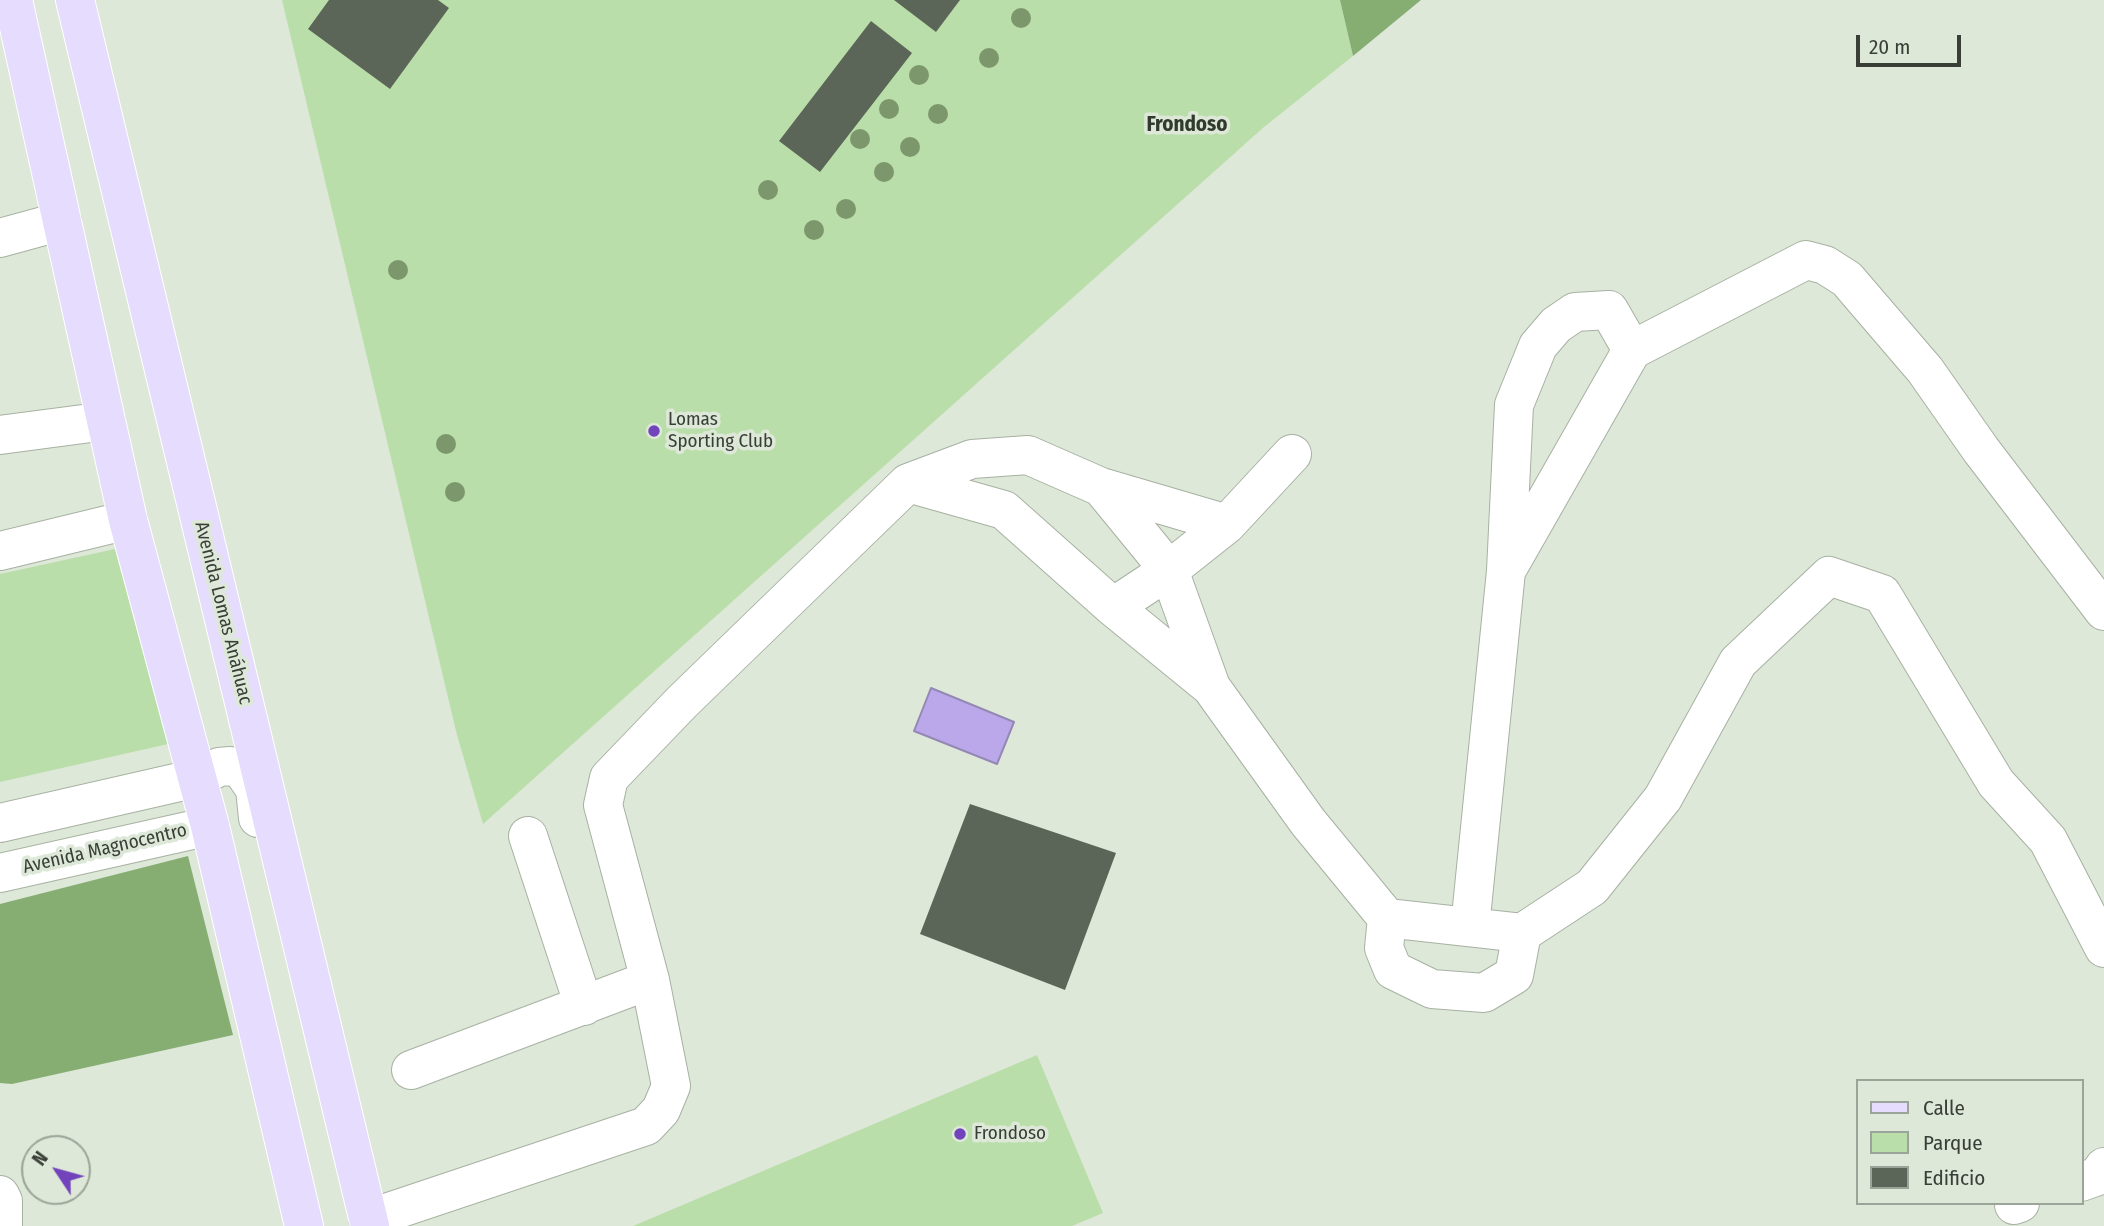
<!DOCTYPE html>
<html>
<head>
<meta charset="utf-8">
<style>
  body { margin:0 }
  #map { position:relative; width:2104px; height:1226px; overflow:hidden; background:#dde8d8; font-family:"Fira Sans Condensed",sans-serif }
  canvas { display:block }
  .legend { position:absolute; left:1856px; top:1079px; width:228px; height:126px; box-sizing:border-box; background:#dde8d8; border:2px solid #9ba498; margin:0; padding:9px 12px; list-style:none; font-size:21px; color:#393e37 }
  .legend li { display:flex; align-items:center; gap:14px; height:35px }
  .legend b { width:35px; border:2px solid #9ba498 }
  .north { position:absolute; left:21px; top:1135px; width:70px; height:70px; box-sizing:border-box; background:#dde8d8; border:2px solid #9ba498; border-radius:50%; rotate:306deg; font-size:19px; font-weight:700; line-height:28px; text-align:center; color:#393e37 }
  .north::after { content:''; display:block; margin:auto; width:24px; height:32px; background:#7244bb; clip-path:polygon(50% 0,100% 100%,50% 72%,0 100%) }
  .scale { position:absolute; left:1856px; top:35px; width:105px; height:32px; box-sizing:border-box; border:4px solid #393e37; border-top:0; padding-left:9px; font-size:21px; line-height:24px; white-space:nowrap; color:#393e37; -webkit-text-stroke:5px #dde8d8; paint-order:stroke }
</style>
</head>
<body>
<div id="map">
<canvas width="2104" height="1226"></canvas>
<ul class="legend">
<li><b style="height:9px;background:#e5dcfe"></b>Calle</li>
<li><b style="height:19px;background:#badea9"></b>Parque</li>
<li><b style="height:19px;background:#5c6658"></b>Edificio</li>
</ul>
<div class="north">N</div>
<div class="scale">20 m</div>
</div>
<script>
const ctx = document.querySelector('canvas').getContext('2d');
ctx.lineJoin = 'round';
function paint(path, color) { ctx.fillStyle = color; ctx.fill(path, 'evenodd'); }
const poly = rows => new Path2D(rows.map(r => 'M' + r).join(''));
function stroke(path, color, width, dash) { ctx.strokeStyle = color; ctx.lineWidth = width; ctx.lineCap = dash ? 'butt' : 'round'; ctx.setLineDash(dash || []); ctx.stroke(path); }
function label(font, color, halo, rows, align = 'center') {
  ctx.font = font + ' "Fira Sans Condensed",sans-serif'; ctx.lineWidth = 7; ctx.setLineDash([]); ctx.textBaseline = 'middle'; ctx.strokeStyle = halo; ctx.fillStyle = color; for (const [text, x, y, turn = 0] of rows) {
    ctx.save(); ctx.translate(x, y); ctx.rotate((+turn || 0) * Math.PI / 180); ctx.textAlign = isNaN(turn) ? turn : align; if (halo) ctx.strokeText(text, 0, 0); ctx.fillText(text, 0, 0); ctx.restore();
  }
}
paint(poly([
  [282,0,1340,0,1353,56,1264,127,483,824,457,735],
  [115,549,168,744,0,782,0,574],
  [1037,1055,1103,1213,1072,1226,633,1226]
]), '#badea9');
paint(poly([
  [1340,0,1421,0,1353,56],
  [188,856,233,1035,12,1084,0,1083,0,904]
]), '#86ae72');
const water = poly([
  [931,688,1014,722,997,764,914,731,931,688]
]);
paint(water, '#bba8ea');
stroke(water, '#9488b4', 2);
paint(poly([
  [329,0,438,0,449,8,390,89,308,29],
  [894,0,960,0,936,32],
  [871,21,912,53,820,172,779,141],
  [970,804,1116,853,1065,990,920,934]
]), '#5c6658');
const minor = poly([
  [0,238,62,221],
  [0,435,106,421],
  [908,483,1004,510,1113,607,1169,570,1227,524,1292,454],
  [1101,487,1227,524],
  [0,551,128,520],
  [1506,571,1632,350,1806,260,1825,265,1847,279,1925,370,1981,450,2104,611],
  [1113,607,1211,687,1308,822,1387,918,1522,933,1592,887,1663,798,1738,662,1829,576,1882,594,1996,783,2048,840,2104,948],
  [0,823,197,778,219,767,230,766,242,770,255,789,258,818],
  [528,836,584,1006],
  [0,873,210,826],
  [1387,918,1384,948,1393,970,1432,989,1484,993,1514,975,1522,933],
  [1470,927,1506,571,1514,405,1538,346,1556,325,1575,312,1609,310,1632,350],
  [411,1070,650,980],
  [2081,1182,2098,1176,2104,1167],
  [0,1195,3,1201,3,1226],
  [2014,1205,2020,1203],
  [368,1219,646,1126,661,1110,671,1086,650,980,603,805,609,778,682,702,908,483,972,459,1028,455,1101,487,1169,570,1211,687]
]);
const major = poly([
  [13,0,128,520,210,826,304,1226],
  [75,0,370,1226]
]);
stroke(minor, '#a7b1a2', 40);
stroke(major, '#fff', 40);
stroke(minor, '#fff', 38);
stroke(major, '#e5dcfe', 38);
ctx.fillStyle = '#7d976d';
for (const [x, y] of [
  [1021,18],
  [989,58],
  [919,75],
  [889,109],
  [938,114],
  [860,139],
  [910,147],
  [884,172],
  [768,190],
  [846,209],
  [814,230],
  [398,270],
  [446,444],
  [455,492]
]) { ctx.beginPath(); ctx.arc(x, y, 10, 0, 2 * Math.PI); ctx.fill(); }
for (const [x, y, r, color] of [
  [654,431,7,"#7244bb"],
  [960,1134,7,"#7244bb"]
]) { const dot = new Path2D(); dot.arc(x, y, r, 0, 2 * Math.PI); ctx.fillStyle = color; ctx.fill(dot); stroke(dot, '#dde8d8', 2.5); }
label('19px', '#393e37', '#dde8d8', [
  ["Lomas",668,420],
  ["Sporting Club",668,442],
  ["Frondoso",974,1134]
], 'left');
label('19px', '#393e37', '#dde8d8', [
  ["Avenida Lomas Anáhuac",223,613,76],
  ["Avenida Magnocentro",105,849,-13]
]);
label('bold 21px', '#313a2d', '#dde8d8', [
  ["Frondoso",1187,125]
]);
</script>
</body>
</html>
